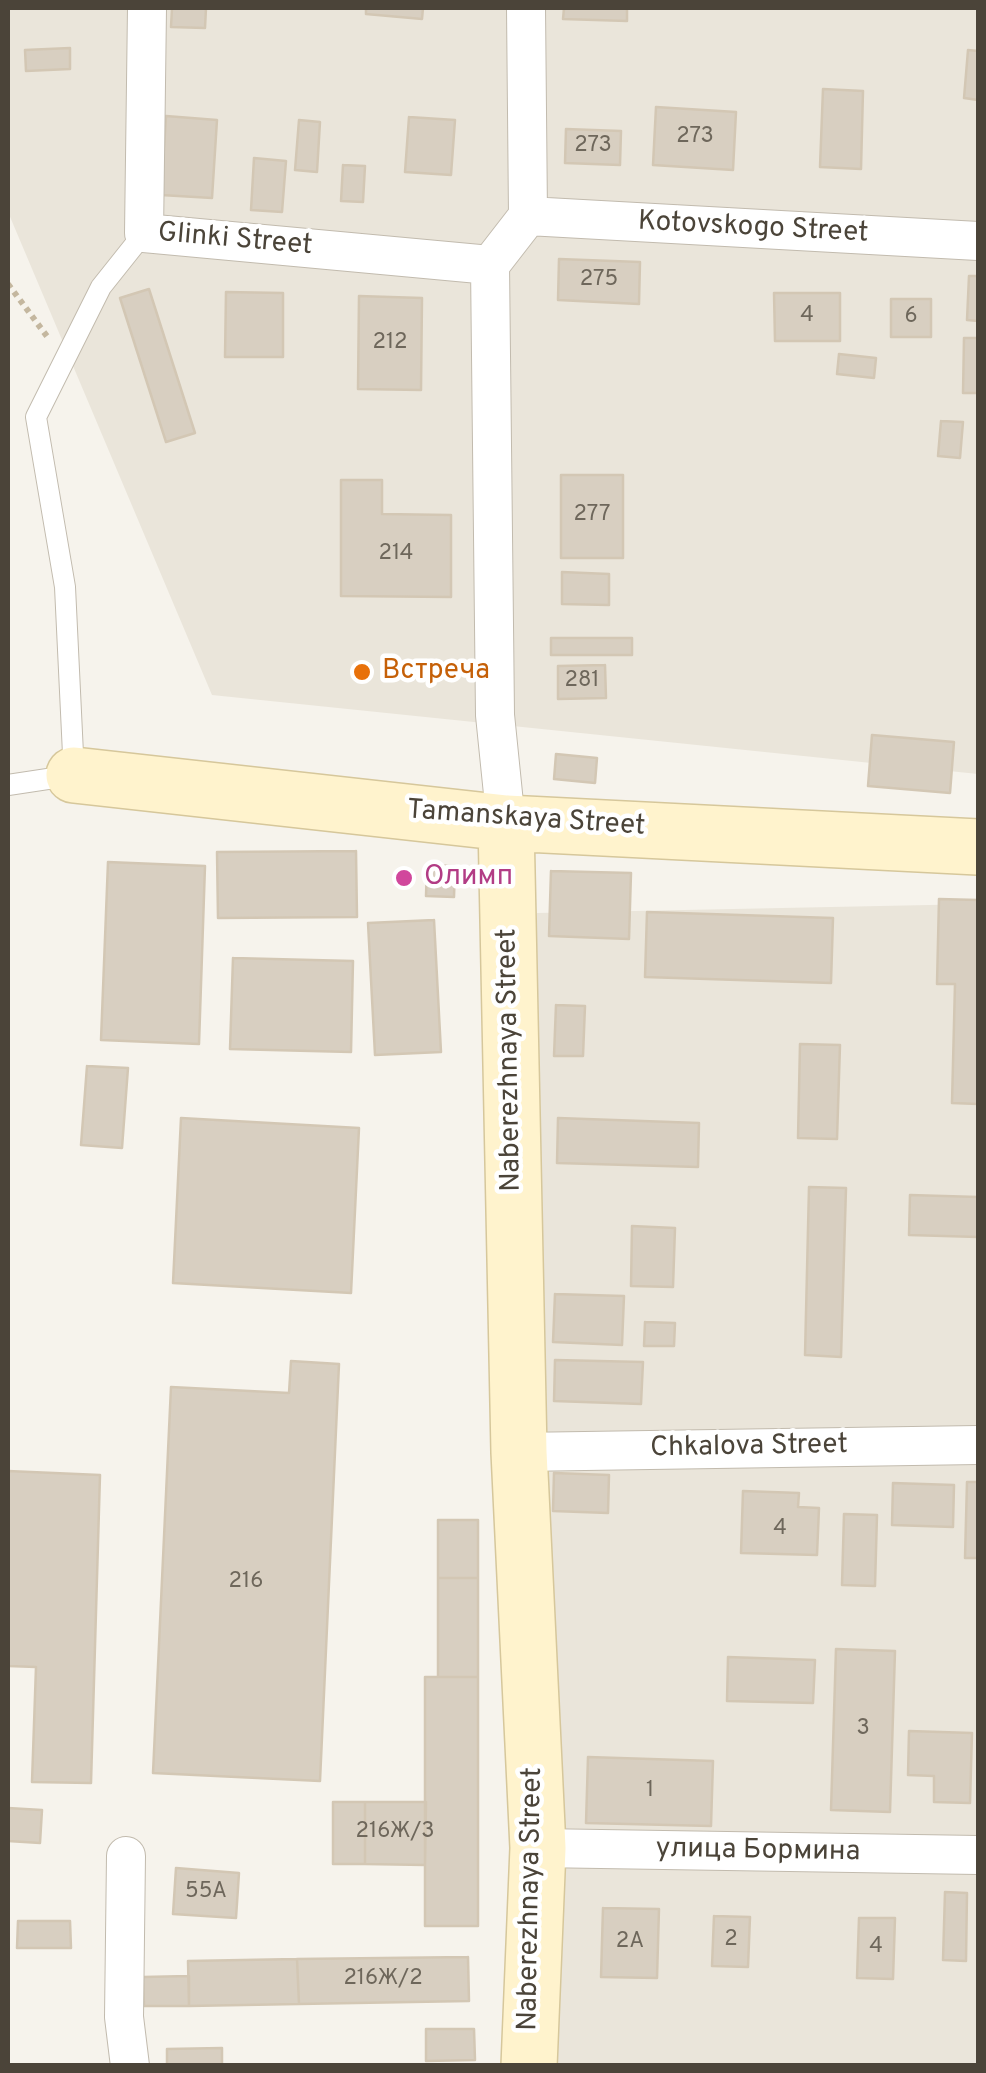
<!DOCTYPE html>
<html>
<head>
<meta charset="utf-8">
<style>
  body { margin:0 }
  #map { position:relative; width:986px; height:2073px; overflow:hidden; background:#f6f3ec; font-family:Overpass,sans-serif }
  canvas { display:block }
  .frame { position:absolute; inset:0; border:10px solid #4b4439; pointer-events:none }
</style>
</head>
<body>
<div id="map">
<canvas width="986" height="2073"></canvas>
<div class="frame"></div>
</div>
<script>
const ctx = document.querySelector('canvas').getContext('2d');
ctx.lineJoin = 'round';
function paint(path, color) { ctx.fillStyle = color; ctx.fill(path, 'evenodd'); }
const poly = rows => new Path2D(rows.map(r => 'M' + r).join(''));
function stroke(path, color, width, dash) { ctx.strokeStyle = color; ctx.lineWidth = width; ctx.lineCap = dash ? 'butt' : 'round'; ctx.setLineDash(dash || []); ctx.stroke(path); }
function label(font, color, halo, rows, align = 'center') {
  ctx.font = font + ' Overpass,sans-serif'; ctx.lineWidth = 9; ctx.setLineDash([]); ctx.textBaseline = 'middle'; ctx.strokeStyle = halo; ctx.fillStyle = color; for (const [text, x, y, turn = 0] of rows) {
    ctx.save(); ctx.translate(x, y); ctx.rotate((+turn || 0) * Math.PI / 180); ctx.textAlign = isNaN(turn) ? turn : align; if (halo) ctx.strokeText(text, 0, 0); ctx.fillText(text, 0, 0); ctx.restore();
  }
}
paint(poly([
  [8,8,978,8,978,774,212,695,8,212],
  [978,904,978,2065,526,2066,537,913]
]), '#eae5da');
const building = poly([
  [172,8,206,8,205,28,171,27,172,8],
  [366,8,423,8,422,19,366,14,366,8],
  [564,8,627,8,627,21,563,19,564,8],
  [70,48,70,69,26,71,25,50,70,48],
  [968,50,978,51,978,100,964,98,968,50],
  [823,89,863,91,861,169,820,167,823,89],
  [656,107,736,112,733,170,653,165,656,107],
  [166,116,217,120,212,198,161,195,166,116],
  [409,117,455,120,451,175,405,172,409,117],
  [299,120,320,122,317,172,295,170,299,120],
  [566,129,621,131,620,165,565,163,566,129],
  [254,158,286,161,282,212,251,210,254,158],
  [343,165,365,166,363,202,341,201,343,165],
  [559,259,640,262,639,304,558,300,559,259],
  [969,276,978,276,978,321,967,320,969,276],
  [149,289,195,433,166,442,120,298,149,289],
  [226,292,283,293,283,357,225,357,226,292],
  [774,293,840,293,840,341,775,341,774,293],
  [359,296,422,298,421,390,358,389,359,296],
  [891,299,931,299,931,337,891,337,891,299],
  [964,338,978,338,978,393,963,393,964,338],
  [839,354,876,358,874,378,837,374,839,354],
  [941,421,963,422,960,458,938,456,941,421],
  [561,475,623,475,623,558,561,558,561,475],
  [341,480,382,480,382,514,451,515,451,597,341,596,341,480],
  [562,572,609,574,609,605,562,604,562,572],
  [551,638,632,638,632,655,551,655,551,638],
  [605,665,606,698,558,699,558,666,605,665],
  [872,735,954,742,950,793,868,786,872,735],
  [556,754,597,758,595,783,554,779,556,754],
  [356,851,357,917,218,918,217,852,356,851],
  [108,862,205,866,199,1044,101,1040,108,862],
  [427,865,455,866,454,897,426,896,427,865],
  [551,871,631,873,629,939,549,936,551,871],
  [939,899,978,900,978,1104,952,1103,955,984,937,984,939,899],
  [647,912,833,918,831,983,645,977,647,912],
  [434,920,441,1052,375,1055,368,923,434,920],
  [233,958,353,961,351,1052,230,1049,233,958],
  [556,1005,585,1006,583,1056,554,1056,556,1005],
  [800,1044,840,1045,837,1139,798,1138,800,1044],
  [87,1066,128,1068,122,1148,81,1145,87,1066],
  [181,1118,359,1128,351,1293,173,1283,181,1118],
  [558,1118,699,1123,698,1167,557,1163,558,1118],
  [809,1187,846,1188,841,1357,805,1355,809,1187],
  [910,1195,978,1197,978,1237,909,1235,910,1195],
  [632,1226,675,1228,673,1287,631,1286,632,1226],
  [555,1294,624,1296,622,1345,553,1342,555,1294],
  [645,1322,675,1323,674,1346,644,1346,645,1322],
  [555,1360,643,1362,641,1404,554,1401,555,1360],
  [291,1361,339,1364,320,1781,153,1773,171,1387,289,1393,291,1361],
  [8,1471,100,1475,91,1783,32,1782,36,1667,8,1666,8,1471],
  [554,1473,609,1475,608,1513,553,1511,554,1473],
  [967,1482,978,1482,978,1558,965,1558,967,1482],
  [893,1483,954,1485,953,1527,892,1525,893,1483],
  [743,1491,799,1493,798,1507,819,1508,817,1555,741,1553,743,1491],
  [844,1514,877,1515,875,1586,842,1585,844,1514],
  [438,1520,478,1520,478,1578,438,1578,438,1520],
  [438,1578,478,1578,478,1677,438,1677,438,1578],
  [836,1649,895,1651,890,1812,831,1810,836,1649],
  [728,1657,815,1660,813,1703,727,1701,728,1657],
  [425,1677,478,1677,478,1926,425,1926,425,1677],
  [909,1731,972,1733,970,1803,934,1802,934,1776,908,1775,909,1731],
  [588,1757,713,1761,711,1826,586,1823,588,1757],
  [333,1802,365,1802,365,1864,333,1864,333,1802],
  [365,1802,426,1802,425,1865,365,1864,365,1802],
  [8,1808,42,1810,40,1843,8,1841,8,1808],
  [176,1868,239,1873,236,1918,173,1914,176,1868],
  [945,1892,967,1893,966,1961,943,1960,945,1892],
  [603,1908,659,1909,657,1978,601,1977,603,1908],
  [714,1916,750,1917,748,1967,712,1966,714,1916],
  [859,1918,895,1918,893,1979,857,1978,859,1918],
  [18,1921,70,1921,71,1948,17,1948,18,1921],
  [468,1957,469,2001,299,2004,297,1959,468,1957],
  [297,1959,299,2004,189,2006,188,1961,297,1959],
  [189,1976,189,2006,144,2006,143,1977,189,1976],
  [426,2029,474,2029,475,2060,426,2061,426,2029],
  [222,2048,222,2066,167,2066,167,2049,222,2048]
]);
paint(building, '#d8cfc1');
stroke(building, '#d3c7b4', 2.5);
const lane = poly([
  [8,785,74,775,65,587,36,417,101,287,144,233]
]);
const street = poly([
  [147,8,144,233,490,265],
  [528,216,978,241],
  [506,823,495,715,490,265,528,216,526,8],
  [519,1452,978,1445],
  [538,1848,978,1855],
  [126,1856,124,2017,130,2066]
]);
const secondary = poly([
  [74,775,506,823,978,847],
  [506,823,519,1452,538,1848,529,2066]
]);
stroke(lane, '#c2bbae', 22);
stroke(street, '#c2bbae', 40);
stroke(secondary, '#d6c79b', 58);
stroke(poly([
  [8,284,49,339]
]), '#c4b79f', 6, [5, 5]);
stroke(lane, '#fff', 20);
stroke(street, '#fff', 38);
stroke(secondary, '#fff3cd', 55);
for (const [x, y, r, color] of [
  [362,672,10,"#e8710a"],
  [404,878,10,"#d1479c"]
]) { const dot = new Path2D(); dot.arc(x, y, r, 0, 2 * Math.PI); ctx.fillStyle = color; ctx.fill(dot); stroke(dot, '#fff', 4); }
label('22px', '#6e675b', null, [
  ["273",695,138],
  ["273",593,147],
  ["275",599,281],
  ["4",807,317],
  ["6",911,318],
  ["212",390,344],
  ["277",592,516],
  ["214",396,555],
  ["281",582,682],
  ["4",780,1530],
  ["216",246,1583],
  ["3",863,1730],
  ["1",650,1792],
  ["216Ж/3",395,1833],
  ["55А",206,1893],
  ["2",731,1941],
  ["2А",630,1943],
  ["4",876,1948],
  ["216Ж/2",383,1980]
]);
label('28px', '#4b4439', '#fff', [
  ["Kotovskogo Street",753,229,3],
  ["Glinki Street",235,241,5],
  ["Tamanskaya Street",526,820,4],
  ["Naberezhnaya Street",511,1060,-91],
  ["Chkalova Street",749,1448,-1],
  ["улица Бормина",758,1852,1],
  ["Naberezhnaya Street",532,1899,-89]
]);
label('28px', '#c56008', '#fff', [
  ["Встреча",382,672]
], 'left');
label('28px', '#b23c85', '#fff', [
  ["Олимп",424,878]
], 'left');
</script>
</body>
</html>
